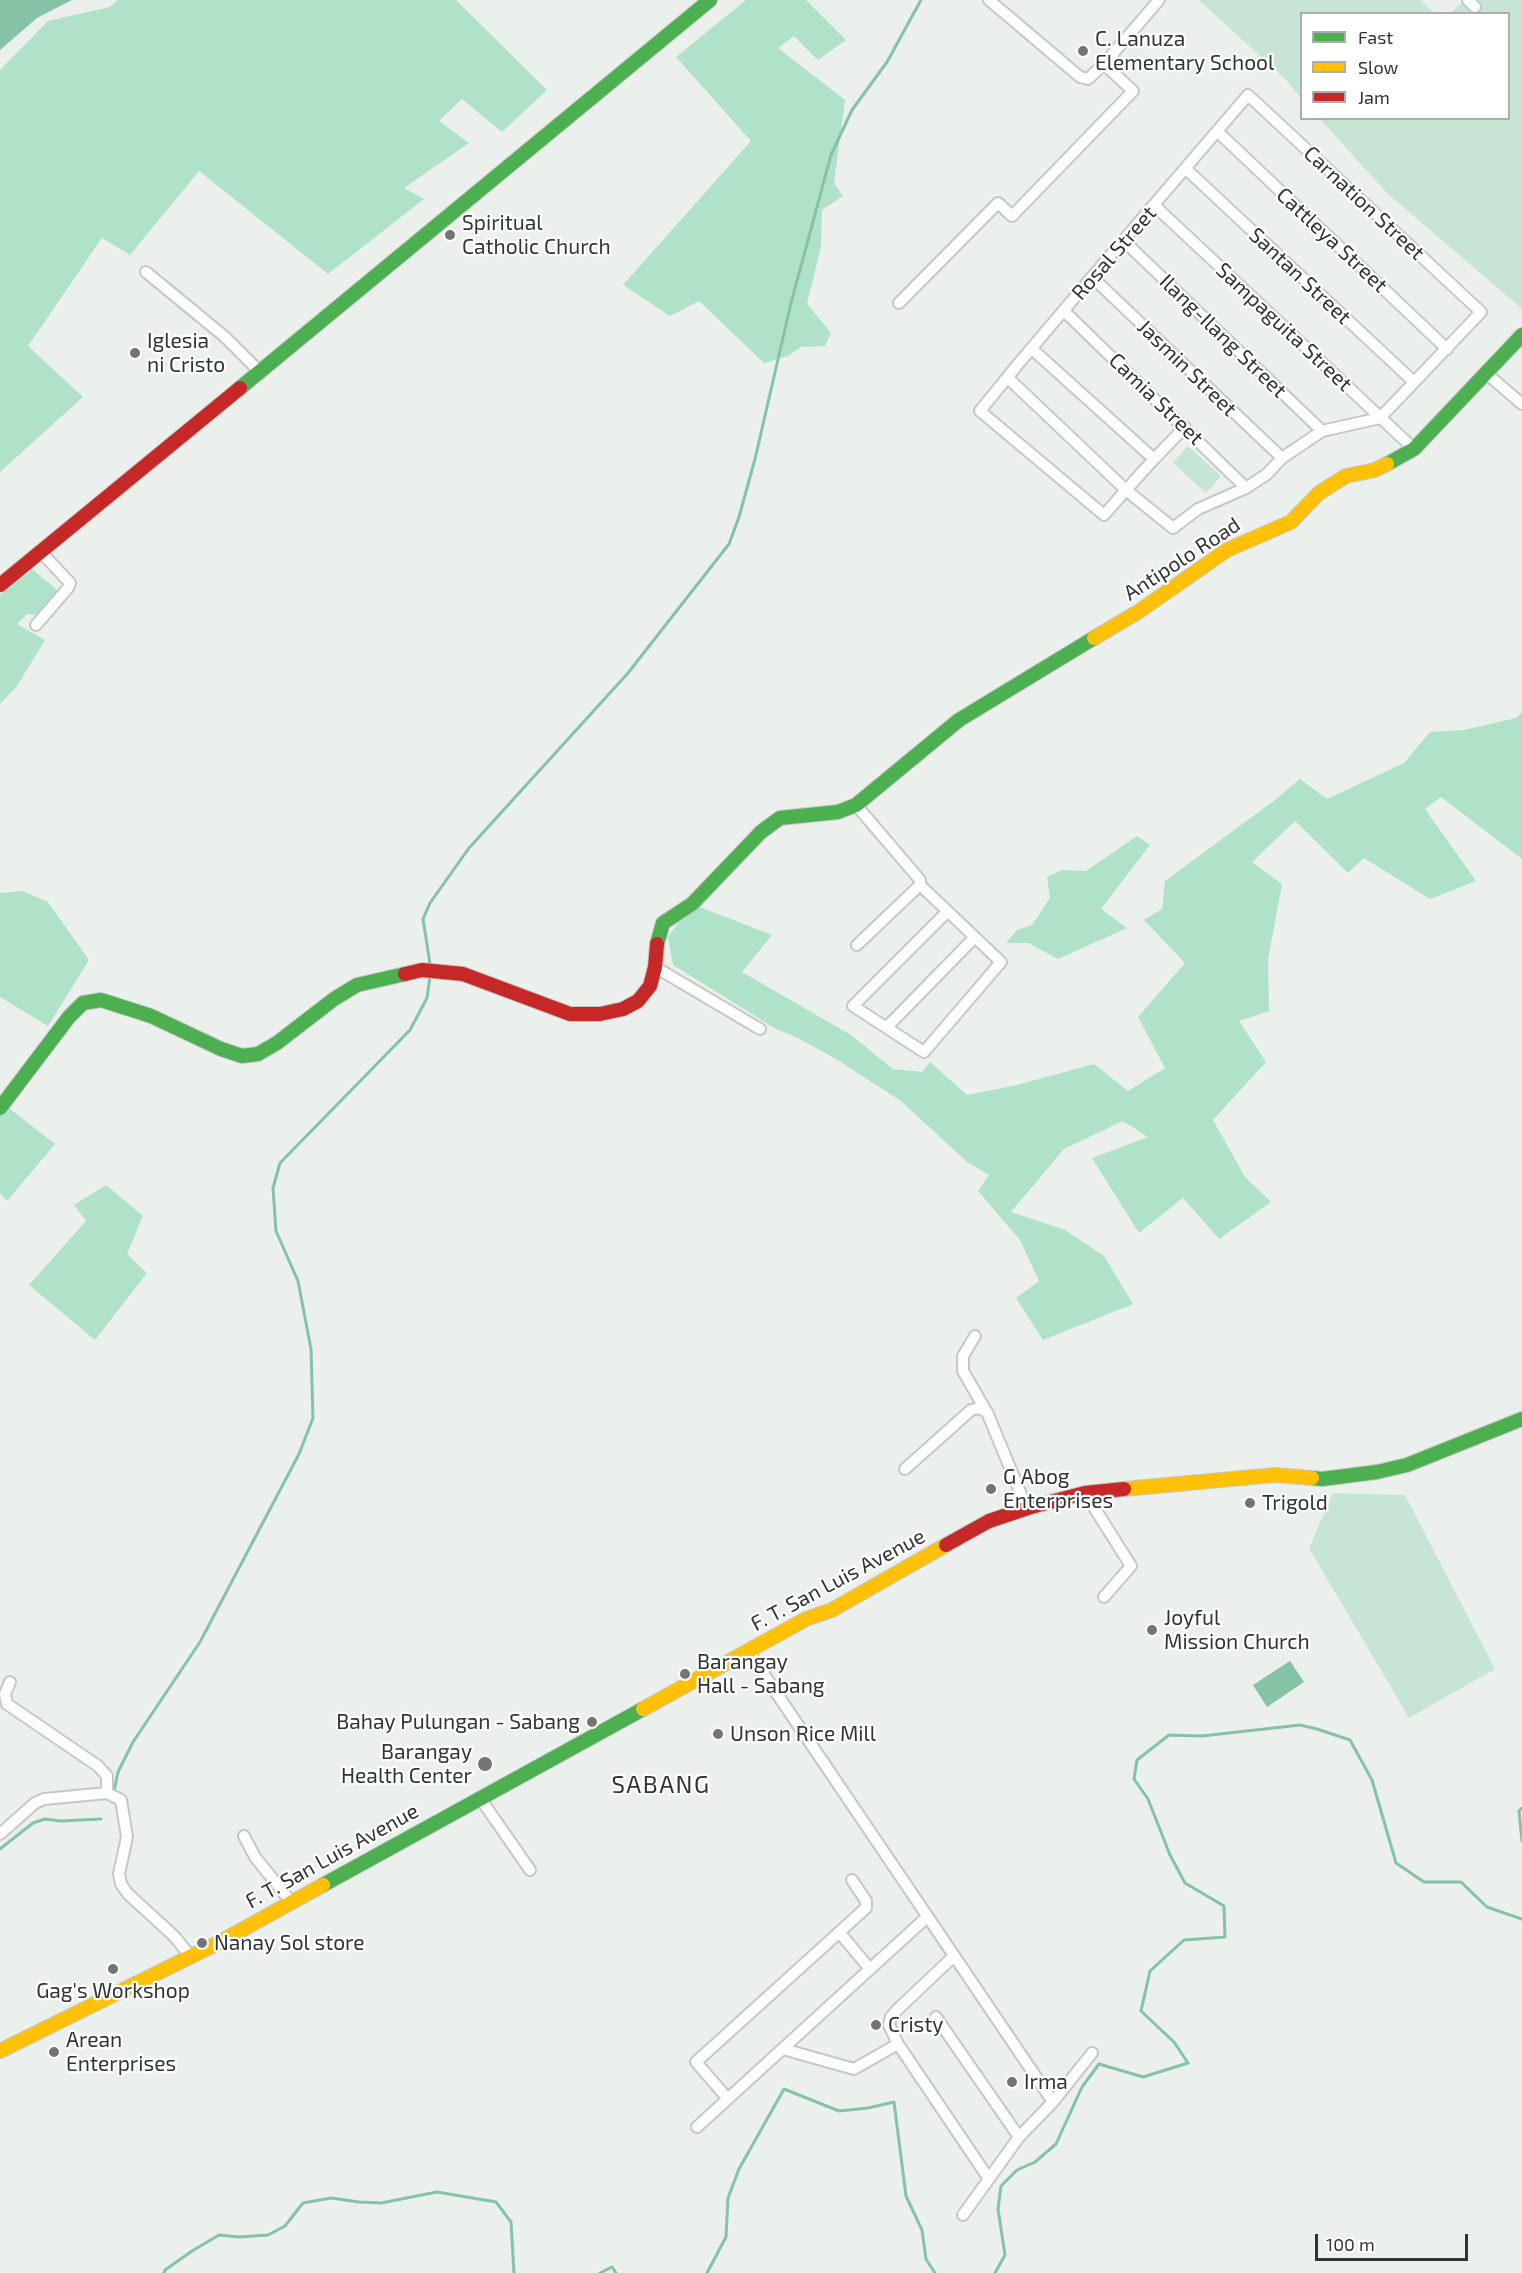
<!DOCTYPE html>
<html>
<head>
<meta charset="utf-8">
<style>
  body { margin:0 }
  #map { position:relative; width:1522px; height:2273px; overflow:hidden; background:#ebf0ed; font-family:"Exo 2",sans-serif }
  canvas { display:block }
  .legend { position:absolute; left:1300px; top:12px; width:210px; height:108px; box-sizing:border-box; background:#fff; border:2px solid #acaead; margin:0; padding:8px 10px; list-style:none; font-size:18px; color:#303432 }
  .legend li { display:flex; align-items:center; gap:12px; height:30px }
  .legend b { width:30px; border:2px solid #acaead }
  .scale { position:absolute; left:1315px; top:2234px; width:153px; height:27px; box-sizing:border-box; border:3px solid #303432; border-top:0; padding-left:8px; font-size:18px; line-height:21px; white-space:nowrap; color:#303432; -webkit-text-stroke:4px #fff; paint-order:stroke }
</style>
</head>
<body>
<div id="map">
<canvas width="1522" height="2273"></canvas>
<ul class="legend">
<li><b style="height:8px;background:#4caf50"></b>Fast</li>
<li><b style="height:8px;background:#ffc107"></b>Slow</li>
<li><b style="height:8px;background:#c62828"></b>Jam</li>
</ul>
<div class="scale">100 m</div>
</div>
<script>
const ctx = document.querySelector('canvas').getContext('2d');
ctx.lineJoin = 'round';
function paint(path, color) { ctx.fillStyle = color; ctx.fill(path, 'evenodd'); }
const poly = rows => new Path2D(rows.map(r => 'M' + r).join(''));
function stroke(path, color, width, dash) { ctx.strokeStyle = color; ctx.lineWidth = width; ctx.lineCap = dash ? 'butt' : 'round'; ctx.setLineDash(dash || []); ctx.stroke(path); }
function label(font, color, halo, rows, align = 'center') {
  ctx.font = font + ' "Exo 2",sans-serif'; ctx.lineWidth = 4.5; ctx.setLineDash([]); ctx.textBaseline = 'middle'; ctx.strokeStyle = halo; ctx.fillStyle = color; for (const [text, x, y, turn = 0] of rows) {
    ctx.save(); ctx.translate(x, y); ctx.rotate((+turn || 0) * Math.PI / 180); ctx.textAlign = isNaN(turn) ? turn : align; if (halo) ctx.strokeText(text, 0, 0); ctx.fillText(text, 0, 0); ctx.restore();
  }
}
paint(poly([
  [1199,0,1421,0,1434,13,1302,14,1301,98,1286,80],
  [1466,0,1522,0,1522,309,1388,194,1320,119,1508,118,1508,14,1450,13],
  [1188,446,1221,476,1206,493,1173,463],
  [1333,1493,1405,1495,1495,1669,1409,1718,1309,1548]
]), '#c6e5d5');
paint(poly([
  [118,0,456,0,547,90,502,132,462,99,439,121,469,143,404,188,424,199,328,274,199,171,130,255,102,238,28,346,83,397,0,472,0,70,48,21,110,7],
  [746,0,806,0,846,40,818,60,794,36,778,48,845,100,834,183,843,196,822,210,821,247,807,304,831,333,825,346,801,347,788,356,764,363,699,301,670,316,623,285,751,141,676,57],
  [33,570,57,590,36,615,27,614,17,624,45,640,17,686,0,704,0,595],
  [1522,712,1522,859,1441,797,1425,809,1476,881,1430,899,1364,858,1348,873,1295,821,1252,862,1282,884,1268,960,1269,1011,1239,1021,1266,1062,1213,1120,1245,1177,1271,1202,1219,1239,1183,1198,1139,1233,1092,1158,1148,1137,1123,1121,1064,1149,1011,1212,1065,1230,1104,1256,1133,1304,1043,1340,1016,1298,1039,1281,1020,1240,978,1191,989,1175,967,1162,901,1101,836,1059,796,1037,776,1029,673,965,668,937,692,904,772,935,742,972,851,1035,893,1069,922,1072,930,1062,967,1095,1017,1085,1094,1064,1128,1091,1165,1068,1138,1017,1185,963,1144,920,1162,909,1165,881,1275,800,1300,779,1327,799,1404,763,1430,732,1464,730,1516,718],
  [1137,836,1150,845,1101,909,1127,928,1058,959,1028,943,1006,943,1017,930,1032,925,1050,898,1047,877,1062,870,1086,871],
  [23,891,48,902,89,960,48,1026,0,997,0,893],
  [0,1101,55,1144,7,1201,0,1193],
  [106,1185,143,1216,127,1254,147,1273,95,1340,29,1285,86,1221,74,1205]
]), '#b0e2c9');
paint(poly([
  [0,0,72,0,37,18,0,50],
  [1290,1661,1304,1682,1267,1707,1253,1685]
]), '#85c2a6');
stroke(poly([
  [430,964,423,919,430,903,469,848,628,673,729,544,739,517,755,459,791,303,831,155,852,110,887,62,921,0],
  [112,1802,118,1772,133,1742,200,1642,299,1454,313,1418,311,1349,298,1281,276,1231,273,1188,280,1163,410,1030,427,998,430,977],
  [1522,1808,1519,1811,1522,1841],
  [0,1849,33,1823,45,1819,61,1821,101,1819],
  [164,2273,165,2270,192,2251,219,2235,239,2237,268,2235,285,2226,303,2203,331,2198,359,2202,381,2203,437,2192,496,2202,511,2222,514,2273],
  [600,2273,612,2267,616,2273],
  [707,2273,726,2237,728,2198,739,2169,784,2089,839,2111,868,2108,894,2102,906,2196,922,2230,926,2259,935,2273],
  [995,2273,1005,2255,998,2209,1001,2186,1017,2170,1035,2162,1056,2144,1082,2087,1099,2064,1143,2077,1188,2063,1174,2042,1141,2011,1150,1971,1184,1940,1225,1937,1224,1906,1185,1883,1170,1855,1148,1799,1134,1779,1137,1760,1169,1735,1202,1736,1300,1725,1317,1729,1350,1740,1372,1780,1396,1863,1424,1882,1461,1882,1487,1907,1522,1919]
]), '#85c2a6', 3);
const street = poly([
  [989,0,1080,77,1088,79,1104,64,1159,0],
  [1468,0,1475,7],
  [1217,131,1447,349],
  [1186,169,1414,382],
  [1155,206,1414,449],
  [1124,241,1322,431],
  [146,272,225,337,259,371],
  [1092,277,1282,458],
  [899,303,998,203,1012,216,1133,91,1104,64],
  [1064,311,1246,488],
  [1032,349,1154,459],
  [1487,374,1522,404],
  [1008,378,1126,490,1173,528,1198,509,1246,488,1267,474,1282,458,1322,431,1380,418,1481,312,1248,95,1092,277,1019,363,980,411,1104,515,1126,490,1154,459,1185,427],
  [36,625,68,588,70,583,41,552],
  [856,805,920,880,920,885,857,945],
  [920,885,1001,962,924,1052,853,1006,947,912],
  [655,967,760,1029],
  [887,1027,974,938],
  [975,1336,963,1356,963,1371,986,1411],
  [905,1469,971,1410,979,1408,987,1412,1027,1509],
  [1085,1493,1131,1566,1104,1597],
  [748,1651,1053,2102],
  [10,1682,5,1694,7,1704,98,1766,107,1776,107,1793],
  [480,1798,530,1870],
  [0,1834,35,1803,44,1799,107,1793,121,1800,127,1837,119,1874,121,1884,128,1894,174,1936,191,1957],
  [244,1836,255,1857,292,1903],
  [839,1932,870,1969],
  [954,1956,897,2010,891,2017,889,2025,898,2044,989,2179],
  [936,2017,1019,2137],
  [783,2049,854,2069,898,2044],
  [728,2099,696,2062,866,1908,866,1901,852,1880],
  [697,2127,927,1917],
  [963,2215,1019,2137,1053,2102,1092,2053]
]);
const fast = poly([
  [240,388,710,0],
  [1387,464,1414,449,1522,335],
  [657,944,663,923,692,904,761,832,780,818,838,812,856,805,959,720,1094,638],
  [0,1108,69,1017,83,1003,101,1000,151,1016,221,1049,242,1056,258,1054,277,1043,334,999,357,985,405,974],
  [1312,1478,1322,1479,1377,1472,1407,1465,1522,1419],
  [323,1885,643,1709]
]);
const slow = poly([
  [1094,638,1138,612,1227,550,1291,522,1319,493,1346,476,1375,470,1387,464],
  [1124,1489,1275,1475,1312,1478],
  [643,1709,806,1619,832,1610,946,1545],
  [0,2051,220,1942,323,1885]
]);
const jam = poly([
  [0,585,240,388],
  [405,974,422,970,463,974,570,1014,600,1014,623,1009,638,1001,650,986,655,967,657,944],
  [946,1545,989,1521,1031,1507,1085,1493,1124,1489]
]);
stroke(street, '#c4c9c6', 14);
stroke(fast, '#c4c9c6', 16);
stroke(slow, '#c4c9c6', 16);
stroke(jam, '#c4c9c6', 16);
stroke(street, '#fcfdfc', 10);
stroke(fast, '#4caf50', 14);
stroke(slow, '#ffc107', 14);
stroke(jam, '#c62828', 14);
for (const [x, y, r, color] of [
  [1083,51,6,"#717673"],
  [450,235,6,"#717673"],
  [135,353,6,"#717673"],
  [991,1489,6,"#717673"],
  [1250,1503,6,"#717673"],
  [1152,1630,6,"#717673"],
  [685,1674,6,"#717673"],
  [592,1722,6,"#717673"],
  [718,1734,6,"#717673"],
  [485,1764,8,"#717673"],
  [202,1943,6,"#717673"],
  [113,1969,6,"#717673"],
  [876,2025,6,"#717673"],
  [54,2052,6,"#717673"],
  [1012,2082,6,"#717673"]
]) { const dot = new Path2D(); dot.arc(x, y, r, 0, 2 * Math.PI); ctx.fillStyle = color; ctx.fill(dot); stroke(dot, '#fff', 2); }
label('21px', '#303432', '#fff', [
  ["C. Lanuza",1095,39],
  ["Elementary School",1095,63],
  ["Spiritual",462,223],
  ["Catholic Church",462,247],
  ["Iglesia",147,341],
  ["ni Cristo",147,365],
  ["G Abog",1003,1477],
  ["Enterprises",1003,1501],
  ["Trigold",1262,1503],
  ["Joyful",1164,1618],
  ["Mission Church",1164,1642],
  ["Barangay",697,1662],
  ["Hall - Sabang",697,1686],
  ["Bahay Pulungan - Sabang",580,1722,"right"],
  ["Unson Rice Mill",730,1734],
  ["Barangay",472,1752,"right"],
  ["Health Center",472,1776,"right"],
  ["Nanay Sol store",214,1943],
  ["Gag's Workshop",113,1991,"center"],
  ["Cristy",888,2025],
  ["Arean",66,2040],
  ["Enterprises",66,2064],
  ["Irma",1024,2082]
], 'left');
label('21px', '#303432', '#fff', [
  ["Carnation Street",1364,203,43],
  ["Cattleya Street",1332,240,43],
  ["Rosal Street",1114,253,-49],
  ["Santan Street",1300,276,43],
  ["Sampaguita Street",1284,327,43],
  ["Ilang-Ilang Street",1223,336,44],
  ["Jasmin Street",1187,368,44],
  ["Camia Street",1156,399,44],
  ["Antipolo Road",1182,559,-33],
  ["F. T. San Luis Avenue",838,1580,-28],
  ["F. T. San Luis Avenue",332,1856,-29]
]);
ctx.letterSpacing = '1.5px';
label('24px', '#303432', '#fff', [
  ["SABANG",661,1785]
]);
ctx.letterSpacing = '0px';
</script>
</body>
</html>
